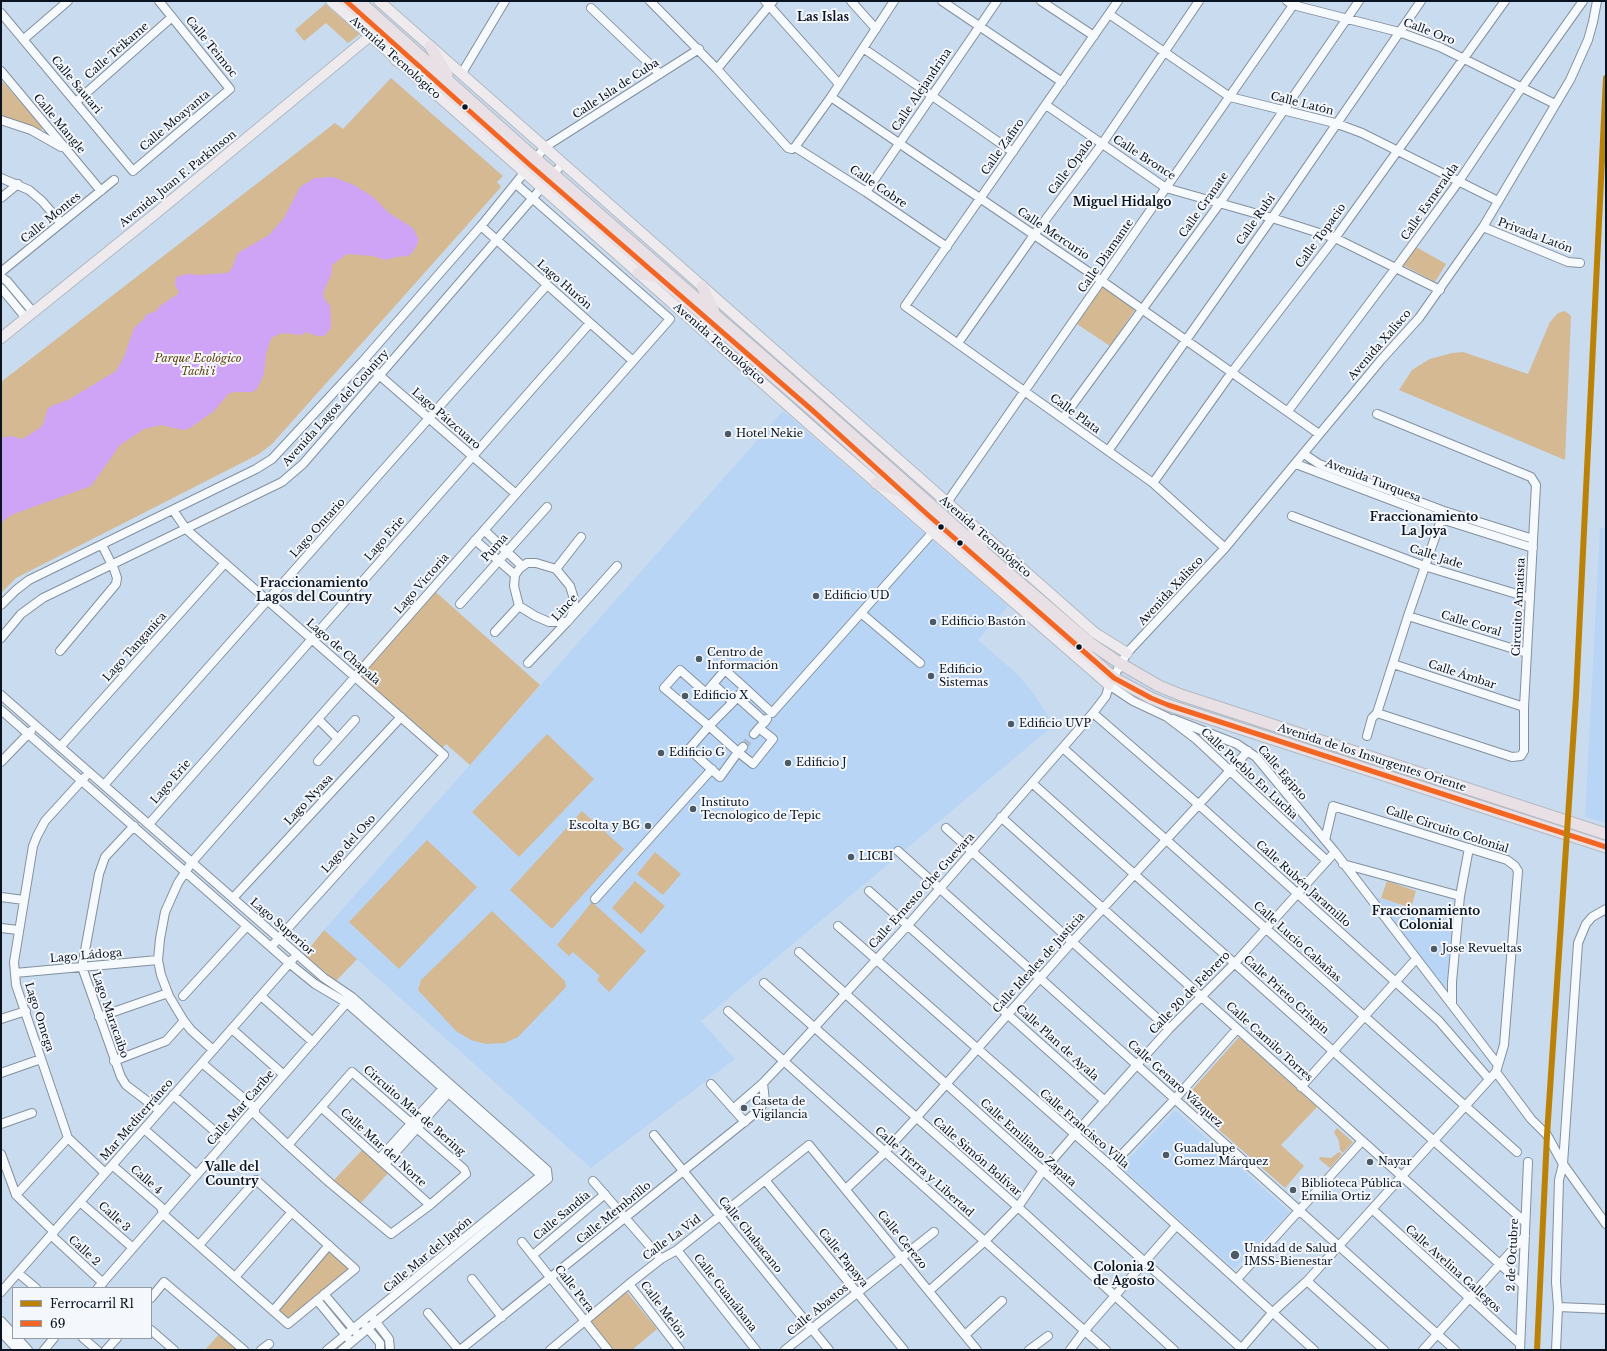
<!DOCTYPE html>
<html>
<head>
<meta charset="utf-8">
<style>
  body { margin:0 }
  #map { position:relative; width:1607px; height:1351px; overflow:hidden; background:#c9dbee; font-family:"Libre Baskerville",serif }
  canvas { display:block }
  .frame { position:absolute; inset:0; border:2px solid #091420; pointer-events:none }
  .legend { position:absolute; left:12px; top:1287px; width:140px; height:52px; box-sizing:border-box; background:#f4f7fb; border:1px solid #969ca3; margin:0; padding:5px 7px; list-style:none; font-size:12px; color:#091420 }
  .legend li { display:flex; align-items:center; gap:8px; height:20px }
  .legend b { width:20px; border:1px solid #969ca3 }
</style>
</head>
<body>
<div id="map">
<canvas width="1607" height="1351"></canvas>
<div class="frame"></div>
<ul class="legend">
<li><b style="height:5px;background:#bc8208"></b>Ferrocarril R1</li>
<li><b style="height:5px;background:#f26522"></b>69</li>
</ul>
</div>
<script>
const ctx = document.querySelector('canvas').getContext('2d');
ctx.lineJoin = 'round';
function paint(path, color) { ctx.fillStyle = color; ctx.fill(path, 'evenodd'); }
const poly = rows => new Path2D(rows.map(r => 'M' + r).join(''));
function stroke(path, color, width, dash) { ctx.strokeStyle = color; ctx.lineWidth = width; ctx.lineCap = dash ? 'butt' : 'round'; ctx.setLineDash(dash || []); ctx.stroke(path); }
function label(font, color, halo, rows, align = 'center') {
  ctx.font = font + ' "Libre Baskerville",serif'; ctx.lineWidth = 4; ctx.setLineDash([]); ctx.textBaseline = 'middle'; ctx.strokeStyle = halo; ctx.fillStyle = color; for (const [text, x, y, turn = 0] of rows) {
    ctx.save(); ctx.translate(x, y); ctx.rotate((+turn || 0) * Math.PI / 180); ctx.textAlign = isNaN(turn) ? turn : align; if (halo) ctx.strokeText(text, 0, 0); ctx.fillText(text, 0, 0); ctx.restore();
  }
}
paint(poly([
  [783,411,1008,606,978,640,1016,673,1031,690,1054,725,701,1021,735,1059,591,1168,324,930],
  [1600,528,1606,528,1606,823,1585,817],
  [1376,897,1454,922,1446,988,1445,988],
  [1175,1110,1290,1212,1234,1269,1121,1167]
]), '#b9d5f5');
paint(poly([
  [325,4,360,34,348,43,326,23,304,41,295,30],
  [391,78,503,176,497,182,501,187,272,444,259,454,16,578,1,593,1,382,335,123,343,129],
  [1,80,44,128,37,132,1,119],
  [1416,247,1446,264,1435,282,1403,265],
  [1104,285,1136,308,1110,346,1077,324],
  [1565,311,1571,316,1565,460,1399,390,1412,370,1430,359,1452,353,1463,352,1528,374,1550,322,1558,313],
  [429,586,540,685,470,765,446,744,440,750,352,672],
  [547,734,594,779,519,857,472,812],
  [582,811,624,849,552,929,510,890],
  [427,840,477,887,399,969,349,922],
  [655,852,681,874,663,895,637,874],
  [635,881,665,906,641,934,612,908],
  [1387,881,1416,891,1411,908,1381,898],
  [592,902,646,951,609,992,597,980,600,976,573,952,569,956,557,945],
  [492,911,565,981,566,987,518,1037,505,1043,486,1044,471,1040,456,1031,418,990,421,980],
  [324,930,357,959,336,981,304,955],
  [1239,1037,1317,1107,1281,1145,1304,1166,1285,1188,1184,1099],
  [1337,1128,1353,1142,1343,1153,1340,1150,1339,1141,1334,1132],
  [364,1148,390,1171,359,1205,332,1182],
  [1339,1152,1342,1154,1330,1168,1319,1159,1320,1157,1331,1158],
  [326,1243,352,1267,286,1322,270,1308],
  [626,1291,657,1329,632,1350,614,1350,589,1320],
  [221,1332,239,1350,205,1350]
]), '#d4b993');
paint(poly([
  [333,177,354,185,373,197,389,213,413,228,418,238,418,243,412,253,408,256,396,257,385,260,373,256,347,254,332,265,331,275,323,293,324,298,330,306,331,328,324,336,318,336,305,332,302,335,282,333,271,338,266,354,264,374,257,389,252,392,234,392,228,394,214,411,190,428,183,430,161,425,144,429,120,445,91,486,11,515,1,523,1,438,11,436,21,439,26,437,41,427,44,422,47,410,51,406,68,400,116,371,124,357,134,328,143,320,146,315,156,311,160,306,179,293,175,284,176,277,187,274,199,275,227,273,231,270,238,253,269,235,284,218,300,187,315,178]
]), '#cfa4f7');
stroke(poly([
  [743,747,754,734]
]), '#acbdcf', 8, [8, 4]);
const minor = poly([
  [650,1,717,69,788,148,792,149,795,147],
  [765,1,839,84],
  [851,1,876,29],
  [942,1,1062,82],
  [1041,1,1094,36],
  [1118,1,905,306,1153,483,1225,548],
  [1287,1,1293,5,1399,32,1440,47,1555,104],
  [591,8,660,74],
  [1,13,133,171,230,89,159,1],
  [1109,14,1230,97,1335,123,1362,133,1498,201],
  [24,39,68,1],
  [863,48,1013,152],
  [717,69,773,1],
  [1,71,101,191],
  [462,73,505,1],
  [831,97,1102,281,1319,434],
  [76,102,172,17],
  [1046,105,1166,188,1272,218,1335,238,1440,290],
  [1,120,31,130,61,147],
  [795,147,866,192,947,247],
  [795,147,831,97,894,1],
  [1,178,29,190,42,201,61,223],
  [866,192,997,1],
  [1,198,18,184],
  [481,226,633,361],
  [1483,227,1568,262,1580,263],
  [1,272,114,180],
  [1,277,7,281,33,312],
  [1,288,26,318],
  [958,343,1034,235,1102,144,1199,1],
  [363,361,516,494],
  [1288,411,1395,269,1459,181,1522,87,1583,1],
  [1377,414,1531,477,1536,485,1524,707,1524,751,1521,756,1512,757,1377,713],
  [1063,418,1220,203,1359,1],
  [1108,451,1272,218,1421,1],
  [1304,454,1319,464,1444,511,1533,539],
  [1296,464,1441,519,1533,548],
  [1153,483,1232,372,1335,238,1505,1],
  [946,504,1296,1],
  [173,510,186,529,444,755,271,947],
  [1292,516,1424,566,1530,598],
  [484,530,522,566],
  [475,540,515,575],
  [556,569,581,537],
  [460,604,547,507],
  [1,605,16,590,29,580,256,469,272,459,363,361,481,226,545,147,699,49],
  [861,613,920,663],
  [1408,616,1527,653],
  [567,622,549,622,535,616,519,606,514,586,515,575,519,569,527,563,536,563,556,569,570,586,574,599,574,609,570,619],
  [495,632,519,606],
  [1,638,21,614,43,598,282,482,303,464,563,163],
  [60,651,116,584,117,578,114,569,102,545],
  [528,663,567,622,617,566],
  [1393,664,1524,707],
  [713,684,706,693,680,670,664,688,709,726,733,702],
  [1109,685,1133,701,1167,717,1196,739,1327,861],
  [745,688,733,702,713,684,725,670,745,688,772,713,933,532],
  [1,695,324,978,352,997,547,1170,548,1179,342,1350],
  [737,697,765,722,767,719],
  [1,710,289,963,315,984,347,1003,541,1175],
  [1093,713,1198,804,1439,1021,1489,1079],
  [318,719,338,739],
  [1173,719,1237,744,1256,757,1325,840],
  [709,726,738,752,720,777,689,749,709,726],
  [754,734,759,728],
  [1367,736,1372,718,1377,713,1408,616,1443,514],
  [61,746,225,563],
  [743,747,738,752,753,764,773,739,759,728,765,722],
  [1063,748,1517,1152],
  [318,761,355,720],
  [1,762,31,731],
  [85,777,45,821,37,836,33,846,14,962,16,985,68,1138,105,1173],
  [1032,783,1525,1222],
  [104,785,547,285],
  [1001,817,1522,1284],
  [149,824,590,323],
  [134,826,105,857,99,874,82,967,121,1077,126,1085,160,1111],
  [946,828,1169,1029],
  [898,851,1455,1350],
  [1335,852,1498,1065],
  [1343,864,1460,896],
  [869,891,1105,1101],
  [1,897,24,900],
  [233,898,401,717],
  [595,899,712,769],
  [838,926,1111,1166,1314,1350],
  [1,928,18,930],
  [799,952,1243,1350],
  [15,973,158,960],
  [764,983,1018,1207,1174,1350],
  [183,996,247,926],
  [261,996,313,1042],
  [1452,1004,1452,982,1460,896,1469,848],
  [728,1011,1106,1350],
  [99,1017,168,993],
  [1,1019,26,1011],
  [232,1029,284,1075],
  [213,1050,191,1030,184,1021,169,996,161,975,158,960,160,939,165,912,178,883,192,862,670,319,516,184],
  [114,1061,166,1041,184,1021],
  [202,1063,255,1108,255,1114,288,1145],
  [352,1072,464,1169,466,1174,430,1205,391,1234,330,1183,288,1145,352,1072],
  [1496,1072,1531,1119,1547,1135,1563,1164,1606,1224],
  [1,1073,41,1059],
  [711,1084,745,1122],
  [1301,1087,1416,959],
  [173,1095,226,1141],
  [321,1107,430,1205],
  [733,1109,763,1083,783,1062,908,925,1093,713,1106,696,1109,685,1127,653,1225,548,1381,360,1419,318,1483,227,1570,80,1588,40,1593,22,1597,1],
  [1,1124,32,1113],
  [144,1129,197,1175],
  [654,1135,829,1350],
  [1,1154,16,1195,54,1232],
  [379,1159,447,1084],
  [385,1164,452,1089],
  [112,1165,161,1207,163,1214,288,1324,355,1269,256,1180,199,1245],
  [1111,1166,1175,1099,1237,1029],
  [765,1180,904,1350],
  [593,1181,661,1259],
  [846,1189,881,1156,916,1118,1072,942,1248,751],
  [16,1195,68,1138],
  [80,1202,133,1248],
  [1372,1209,1520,1344],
  [51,1235,103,1283],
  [522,1242,608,1350],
  [677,1250,756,1350],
  [533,1255,605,1194],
  [18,1273,36,1288],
  [235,1277,292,1212],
  [472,1279,502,1317],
  [1237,1279,1362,1141],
  [1307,1281,1384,1350],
  [629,1284,680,1350],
  [98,1288,350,999],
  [929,1291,985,1241,1018,1207,1042,1172,1074,1135,1169,1029,1234,964,1335,852,1325,840,1333,806,1507,860,1515,866,1518,871,1504,1045,1496,1072,1307,1281,1273,1312,1240,1350],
  [1,1292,293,959],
  [324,1294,356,1332],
  [151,1298,164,1282,244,1350],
  [317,1300,348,1338],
  [1558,1307,1606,1309],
  [273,1311,329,1245],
  [428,1313,459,1350],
  [373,1318,389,1339,390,1350],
  [1,1321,13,1334],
  [365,1325,380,1343,380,1350],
  [151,1330,174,1350],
  [1,1332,18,1350],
  [965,1335,1002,1301],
  [17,1338,28,1350],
  [83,1338,97,1350],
  [44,1350,54,1338],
  [106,1350,117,1338],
  [261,1350,269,1344],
  [327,1350,545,1172],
  [460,1350,758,1111,765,1101,763,1083],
  [550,1350,629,1284,661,1259,677,1250,809,1145,977,1350],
  [785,1350,934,1232],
  [1029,1350,1048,1336],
  [1070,1350,1085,1330,1176,1226],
  [1423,1350,1525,1236],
  [1520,1350,1528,1162],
  [1556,1350,1558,1307,1556,1282,1559,1180,1563,1164,1578,943,1586,924,1592,917,1606,909]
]);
const major = poly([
  [331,1,827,440,1109,685],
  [379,1,1095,633,1127,653],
  [1,338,155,214,370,36]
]);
const highway = poly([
  [346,1,530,165,812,410,928,515,1114,678,1151,698,1168,705,1606,847],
  [359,1,535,158,783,374,983,551,1090,643,1121,664,1159,686,1181,695,1606,834],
  [430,46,447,75],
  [396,60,418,72],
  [638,273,657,277],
  [702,286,714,312],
  [876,483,897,490],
  [973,527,982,549]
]);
stroke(minor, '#83909e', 10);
stroke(major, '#b2bac3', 12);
stroke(highway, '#b2bac3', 13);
stroke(minor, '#f7fafc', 8);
stroke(major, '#eeeaee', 10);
stroke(highway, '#e8e0e4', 11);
stroke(poly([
  [346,1,530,165,812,410,928,515,1114,678,1151,698,1168,705,1606,847]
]), '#f26522', 5);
stroke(poly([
  [1537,1350,1547,1135,1576,696,1606,78]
]), '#bc8208', 6);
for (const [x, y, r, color] of [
  [465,107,3.5,"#091420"],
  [728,434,4,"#4c5a68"],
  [941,527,3.5,"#091420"],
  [960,543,3.5,"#091420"],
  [816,596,4,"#4c5a68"],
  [933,622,4,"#4c5a68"],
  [1079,647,3.5,"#091420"],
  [699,659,4,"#4c5a68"],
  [931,676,4,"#4c5a68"],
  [685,696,4,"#4c5a68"],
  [1011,724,4,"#4c5a68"],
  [661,753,4,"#4c5a68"],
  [788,763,4,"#4c5a68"],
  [693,809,4,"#4c5a68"],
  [648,826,4,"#4c5a68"],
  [851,857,4,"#4c5a68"],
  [1434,949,4,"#4c5a68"],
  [744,1108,4,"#4c5a68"],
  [1166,1155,4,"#4c5a68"],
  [1370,1162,4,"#4c5a68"],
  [1293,1190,4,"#4c5a68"],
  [1235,1255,5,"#4c5a68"]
]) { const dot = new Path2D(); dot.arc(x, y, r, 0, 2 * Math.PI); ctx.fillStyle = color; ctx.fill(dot); stroke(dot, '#f4f7fb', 1.5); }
label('11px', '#091420', '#f4f7fb', [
  ["Calle Oro",1429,32,21],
  ["Calle Teimoc",211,47,51],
  ["Calle Teikame",117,51,-41],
  ["Avenida Tecnológico",395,58,42],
  ["Calle Sautari",76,85,50],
  ["Calle Isla de Cuba",616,89,-33],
  ["Calle Alejandrina",922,90,-56],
  ["Calle Latón",1302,104,14],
  ["Calle Moayanta",175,121,-40],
  ["Calle Mangle",59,124,50],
  ["Calle Zafiro",1003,147,-55],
  ["Calle Bronce",1144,158,33],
  ["Calle Ópalo",1071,167,-53],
  ["Avenida Juan F. Parkinson",178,179,-39],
  ["Calle Cobre",878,187,34],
  ["Calle Esmeralda",1430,202,-55],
  ["Calle Granate",1204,205,-55],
  ["Calle Montes",51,218,-39],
  ["Calle Rubí",1256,220,-55],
  ["Calle Mercurio",1053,234,34],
  ["Calle Topacio",1321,236,-54],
  ["Privada Latón",1535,236,21],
  ["Calle Diamante",1106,256,-55],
  ["Lago Hurón",564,285,41],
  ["Avenida Tecnológico",719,344,41],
  ["Avenida Xalisco",1380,345,-49],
  ["Avenida Lagos del Country",336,408,-48],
  ["Calle Plata",1075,414,36],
  ["Lago Pátzcuaro",446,419,41],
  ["Avenida Turquesa",1373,481,21],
  ["Lago Ontario",318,528,-48],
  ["Avenida Tecnológico",985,537,41],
  ["Lago Erie",385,539,-49],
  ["Puma",495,548,-48],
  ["Calle Jade",1436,557,18],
  ["Lago Victoria",422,584,-49],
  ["Avenida Xalisco",1171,591,-47],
  ["Circuito Amatista",1519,607,-87],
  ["Lince",565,608,-48],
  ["Calle Coral",1471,624,17],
  ["Lago Tanganica",135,647,-48],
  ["Lago de Chapala",343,652,41],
  ["Calle Ámbar",1462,675,18],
  ["Avenida de los Insurgentes Oriente",1372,758,18],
  ["Calle Egipto",1282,773,49],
  ["Calle Pueblo En Lucha",1249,774,43],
  ["Lago Erie",171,782,-49],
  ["Lago Nyasa",309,800,-47],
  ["Calle Circuito Colonial",1447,830,18],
  ["Lago del Oso",349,844,-48],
  ["Calle Rubén Jaramillo",1303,884,42],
  ["Calle Ernesto Che Guevara",922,891,-48],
  ["Lago Superior",282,927,41],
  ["Calle Lucio Cabañas",1297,942,42],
  ["Lago Ládoga",86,956,-5],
  ["Calle Ideales de Justicia",1039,963,-48],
  ["Calle 20 de Febrero",1190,993,-46],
  ["Calle Prieto Crispín",1286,995,42],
  ["Lago Maracaibo",110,1015,71],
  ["Lago Omega",39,1017,72],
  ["Calle Camilo Torres",1269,1042,42],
  ["Calle Plan de Ayala",1057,1043,42],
  ["Calle Genaro Vázquez",1175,1084,42],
  ["Calle Mar Caribe",241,1108,-49],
  ["Circuito Mar de Bering",414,1111,41],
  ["Mar Mediterráneo",137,1120,-49],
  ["Calle Francisco Villa",1084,1129,41],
  ["Calle Emiliano Zapata",1028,1143,42],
  ["Calle Mar del Norte",383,1148,42],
  ["Calle Simón Bolívar",977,1157,41],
  ["Calle Tierra y Libertad",924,1172,42],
  ["Calle 4",146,1180,41],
  ["Calle Membrillo",614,1213,-39],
  ["Calle Sandía",562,1216,-40],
  ["Calle 3",114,1217,42],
  ["Calle Chabacano",750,1235,51],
  ["Calle La Vid",672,1238,-36],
  ["Calle Cerezo",902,1240,51],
  ["Calle 2",84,1251,43],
  ["Calle Mar del Japón",428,1255,-40],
  ["2 de Octubre",1513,1255,-87],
  ["Calle Papaya",843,1258,51],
  ["Calle Avelina Gallegos",1453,1269,42],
  ["Calle Pera",574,1289,52],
  ["Calle Guanábana",725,1293,52],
  ["Calle Melón",663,1310,53],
  ["Calle Abastos",818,1310,-39]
]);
label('italic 11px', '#613f0b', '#f4f7fb', [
  ["Parque Ecológico",198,359],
  ["Tachi'i",198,372]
]);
label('11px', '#091420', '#f4f7fb', [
  ["Hotel Nekie",736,434],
  ["Edificio UD",824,596],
  ["Edificio Bastón",941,622],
  ["Centro de",707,653],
  ["Información",707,666],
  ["Edificio",939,670],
  ["Sistemas",939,683],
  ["Edificio X",693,696],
  ["Edificio UVP",1019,724],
  ["Edificio G",669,753],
  ["Edificio J",796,763],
  ["Instituto",701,803],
  ["Tecnologico de Tepic",701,816],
  ["Escolta y BG",640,826,"right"],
  ["LICBI",859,857],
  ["Jose Revueltas",1442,949],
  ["Caseta de",752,1102],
  ["Vigilancia",752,1115],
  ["Guadalupe",1174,1149],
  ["Gomez Márquez",1174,1162],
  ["Nayar",1378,1162],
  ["Biblioteca Pública",1301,1184],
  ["Emilia Ortiz",1301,1197],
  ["Unidad de Salud",1244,1249],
  ["IMSS-Bienestar",1244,1262]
], 'left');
label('bold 12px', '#091420', '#f4f7fb', [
  ["Las Islas",823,18],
  ["Miguel Hidalgo",1122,203],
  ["Fraccionamiento",1424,518],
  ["La Joya",1424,532],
  ["Fraccionamiento",314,584],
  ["Lagos del Country",314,598],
  ["Fraccionamiento",1426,912],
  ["Colonial",1426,926],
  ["Valle del",232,1168],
  ["Country",232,1182],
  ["Colonia 2",1124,1268],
  ["de Agosto",1124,1282]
]);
</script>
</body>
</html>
